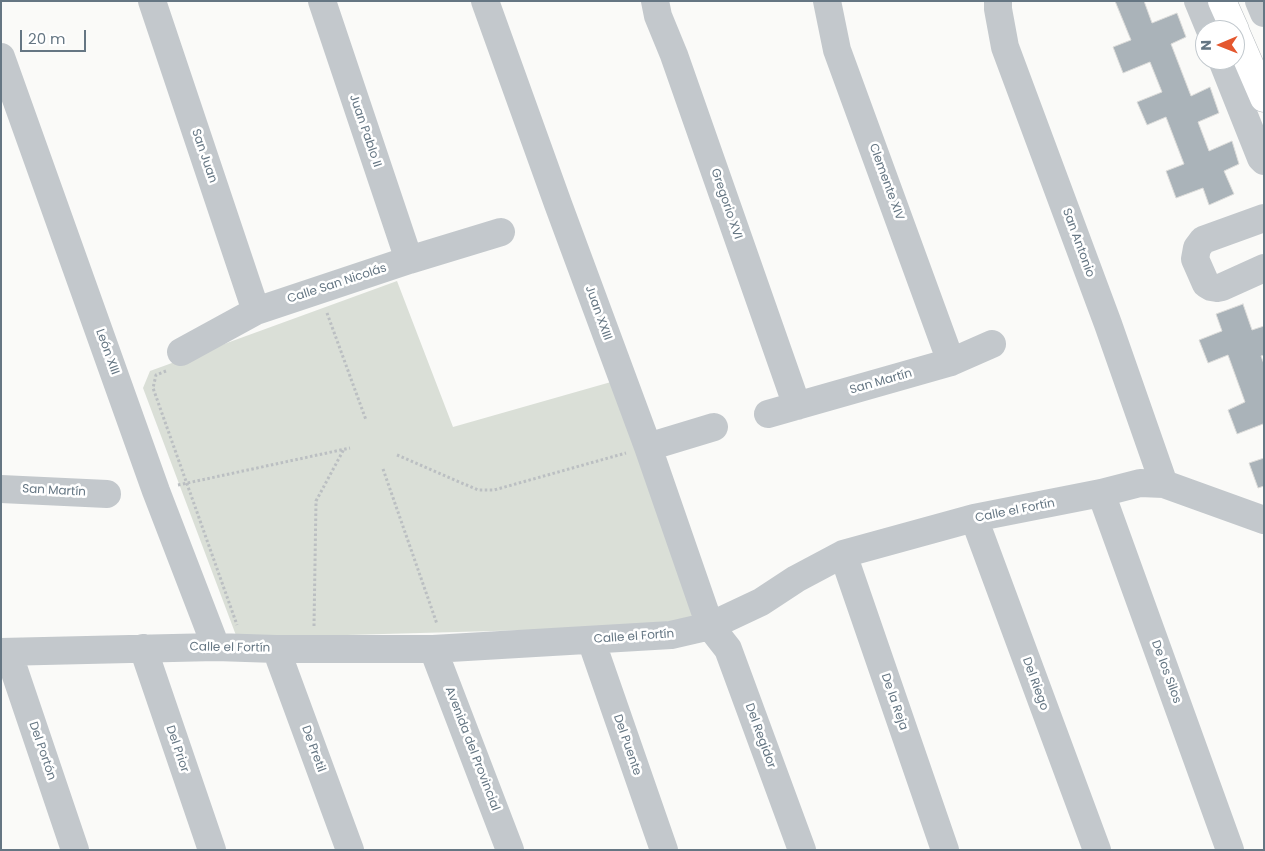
<!DOCTYPE html>
<html>
<head>
<meta charset="utf-8">
<style>
  body { margin:0 }
  #map { position:relative; width:1265px; height:851px; overflow:hidden; background:#fafaf8; font-family:Poppins,sans-serif }
  canvas { display:block }
  .frame { position:absolute; inset:0; border:2px solid #657683; pointer-events:none }
  .north { position:absolute; left:1195px; top:20px; width:50px; height:50px; box-sizing:border-box; background:#fff; border:1px solid #c1c8cd; border-radius:50%; rotate:269deg; font-size:14px; font-weight:700; line-height:20px; text-align:center; color:#657683 }
  .north::after { content:''; display:block; margin:auto; width:18px; height:22px; background:#e4572e; clip-path:polygon(50% 0,100% 100%,50% 72%,0 100%) }
  .scale { position:absolute; left:20px; top:30px; width:66px; height:22px; box-sizing:border-box; border:2px solid #657683; border-top:0; padding-left:6px; font-size:15px; line-height:18px; white-space:nowrap; color:#657683; -webkit-text-stroke:4px #fff; paint-order:stroke }
</style>
</head>
<body>
<div id="map">
<canvas width="1265" height="851"></canvas>
<div class="frame"></div>
<div class="north">N</div>
<div class="scale">20 m</div>
</div>
<script>
const ctx = document.querySelector('canvas').getContext('2d');
ctx.lineJoin = 'round';
function paint(path, color) { ctx.fillStyle = color; ctx.fill(path, 'evenodd'); }
const poly = rows => new Path2D(rows.map(r => 'M' + r).join(''));
function stroke(path, color, width, dash) { ctx.strokeStyle = color; ctx.lineWidth = width; ctx.lineCap = dash ? 'butt' : 'round'; ctx.setLineDash(dash || []); ctx.stroke(path); }
function label(font, color, halo, rows, align = 'center') {
  ctx.font = font + ' Poppins,sans-serif'; ctx.lineWidth = 5; ctx.setLineDash([]); ctx.textBaseline = 'middle'; ctx.strokeStyle = halo; ctx.fillStyle = color; for (const [text, x, y, turn = 0] of rows) {
    ctx.save(); ctx.translate(x, y); ctx.rotate((+turn || 0) * Math.PI / 180); ctx.textAlign = isNaN(turn) ? turn : align; if (halo) ctx.strokeText(text, 0, 0); ctx.fillText(text, 0, 0); ctx.restore();
  }
}
paint(poly([
  [397,281,453,427,618,380,696,619,603,628,237,638,143,388,150,371]
]), '#dadfd7');
const building = poly([
  [1115,1,1144,1,1152,23,1177,13,1186,37,1171,44,1191,96,1210,87,1219,113,1198,122,1209,151,1232,141,1239,164,1224,171,1234,194,1209,205,1203,188,1176,198,1166,171,1184,164,1166,117,1147,125,1137,102,1162,92,1150,62,1123,73,1113,47,1131,40,1115,1],
  [1243,304,1252,330,1264,326,1264,355,1261,356,1264,364,1264,426,1263,424,1237,434,1228,410,1245,402,1228,355,1208,363,1199,340,1222,331,1216,314,1243,304],
  [1264,458,1264,486,1258,488,1249,463,1264,458]
]);
paint(building, '#aab3b9');
stroke(building, '#dcdcda', 1);
const major = poly([
  [1222,1,1235,30],
  [1235,31,1264,98]
]);
stroke(major, '#b5babe', 29);
stroke(poly([
  [327,313,366,420],
  [166,371,156,375,153,388,237,625],
  [397,455,478,490,494,490,626,453],
  [383,469,437,624],
  [178,485,350,448],
  [314,626,316,501,344,449]
]), '#bbbfc2', 3, [2.5, 2.5]);
stroke(poly([
  [152,1,256,311],
  [322,1,409,260],
  [485,1,558,204,648,447,710,626,728,649,802,850],
  [655,1,658,16,674,55,797,406],
  [827,1,837,50,951,362],
  [998,1,998,9,1005,47,1108,324,1164,484],
  [1198,1,1210,30],
  [1259,1,1264,13],
  [1,57,156,491,216,647],
  [1222,60,1261,158,1264,161],
  [1264,218,1203,240,1197,248,1195,259,1206,284,1211,287,1217,288,1222,287,1264,268],
  [181,352,256,311,409,260,501,232],
  [768,414,951,362,992,344],
  [648,447,714,427],
  [1,489,107,494],
  [1101,493,1230,850],
  [974,518,1097,850],
  [843,554,945,850],
  [591,640,664,850],
  [143,648,212,850],
  [276,649,350,850],
  [433,649,510,850],
  [1,652,216,647,276,649,433,649,671,635,710,626,761,602,796,579,843,554,974,518,1101,493,1140,483,1164,484,1264,520],
  [8,652,75,850]
]), '#c3c8cc', 28);
stroke(major, '#fff', 28);
label('12px', '#657683', '#fff', [
  ["Juan Pablo II",365,131,71],
  ["San Juan",204,156,71],
  ["Clemente XIV",886,182,70],
  ["Gregorio XVI",726,204,71],
  ["San Antonio",1078,243,70],
  ["Calle San Nicolás",337,284,-18],
  ["Juan XXIII",598,313,70],
  ["León XIII",107,352,70],
  ["San Martín",881,382,-16],
  ["San Martín",54,491,3],
  ["Calle el Fortín",1015,511,-11],
  ["Calle el Fortín",634,637,-4],
  ["Calle el Fortín",230,648,1],
  ["De los Silos",1166,672,70],
  ["Del Riego",1035,684,70],
  ["De la Reja",894,702,71],
  ["Del Regidor",760,736,70],
  ["Del Puente",627,745,71],
  ["Del Prior",177,749,71],
  ["De Pretil",313,749,70],
  ["Avenida del Provincial",472,749,69],
  ["Del Portón",42,751,71]
]);
</script>
</body>
</html>
